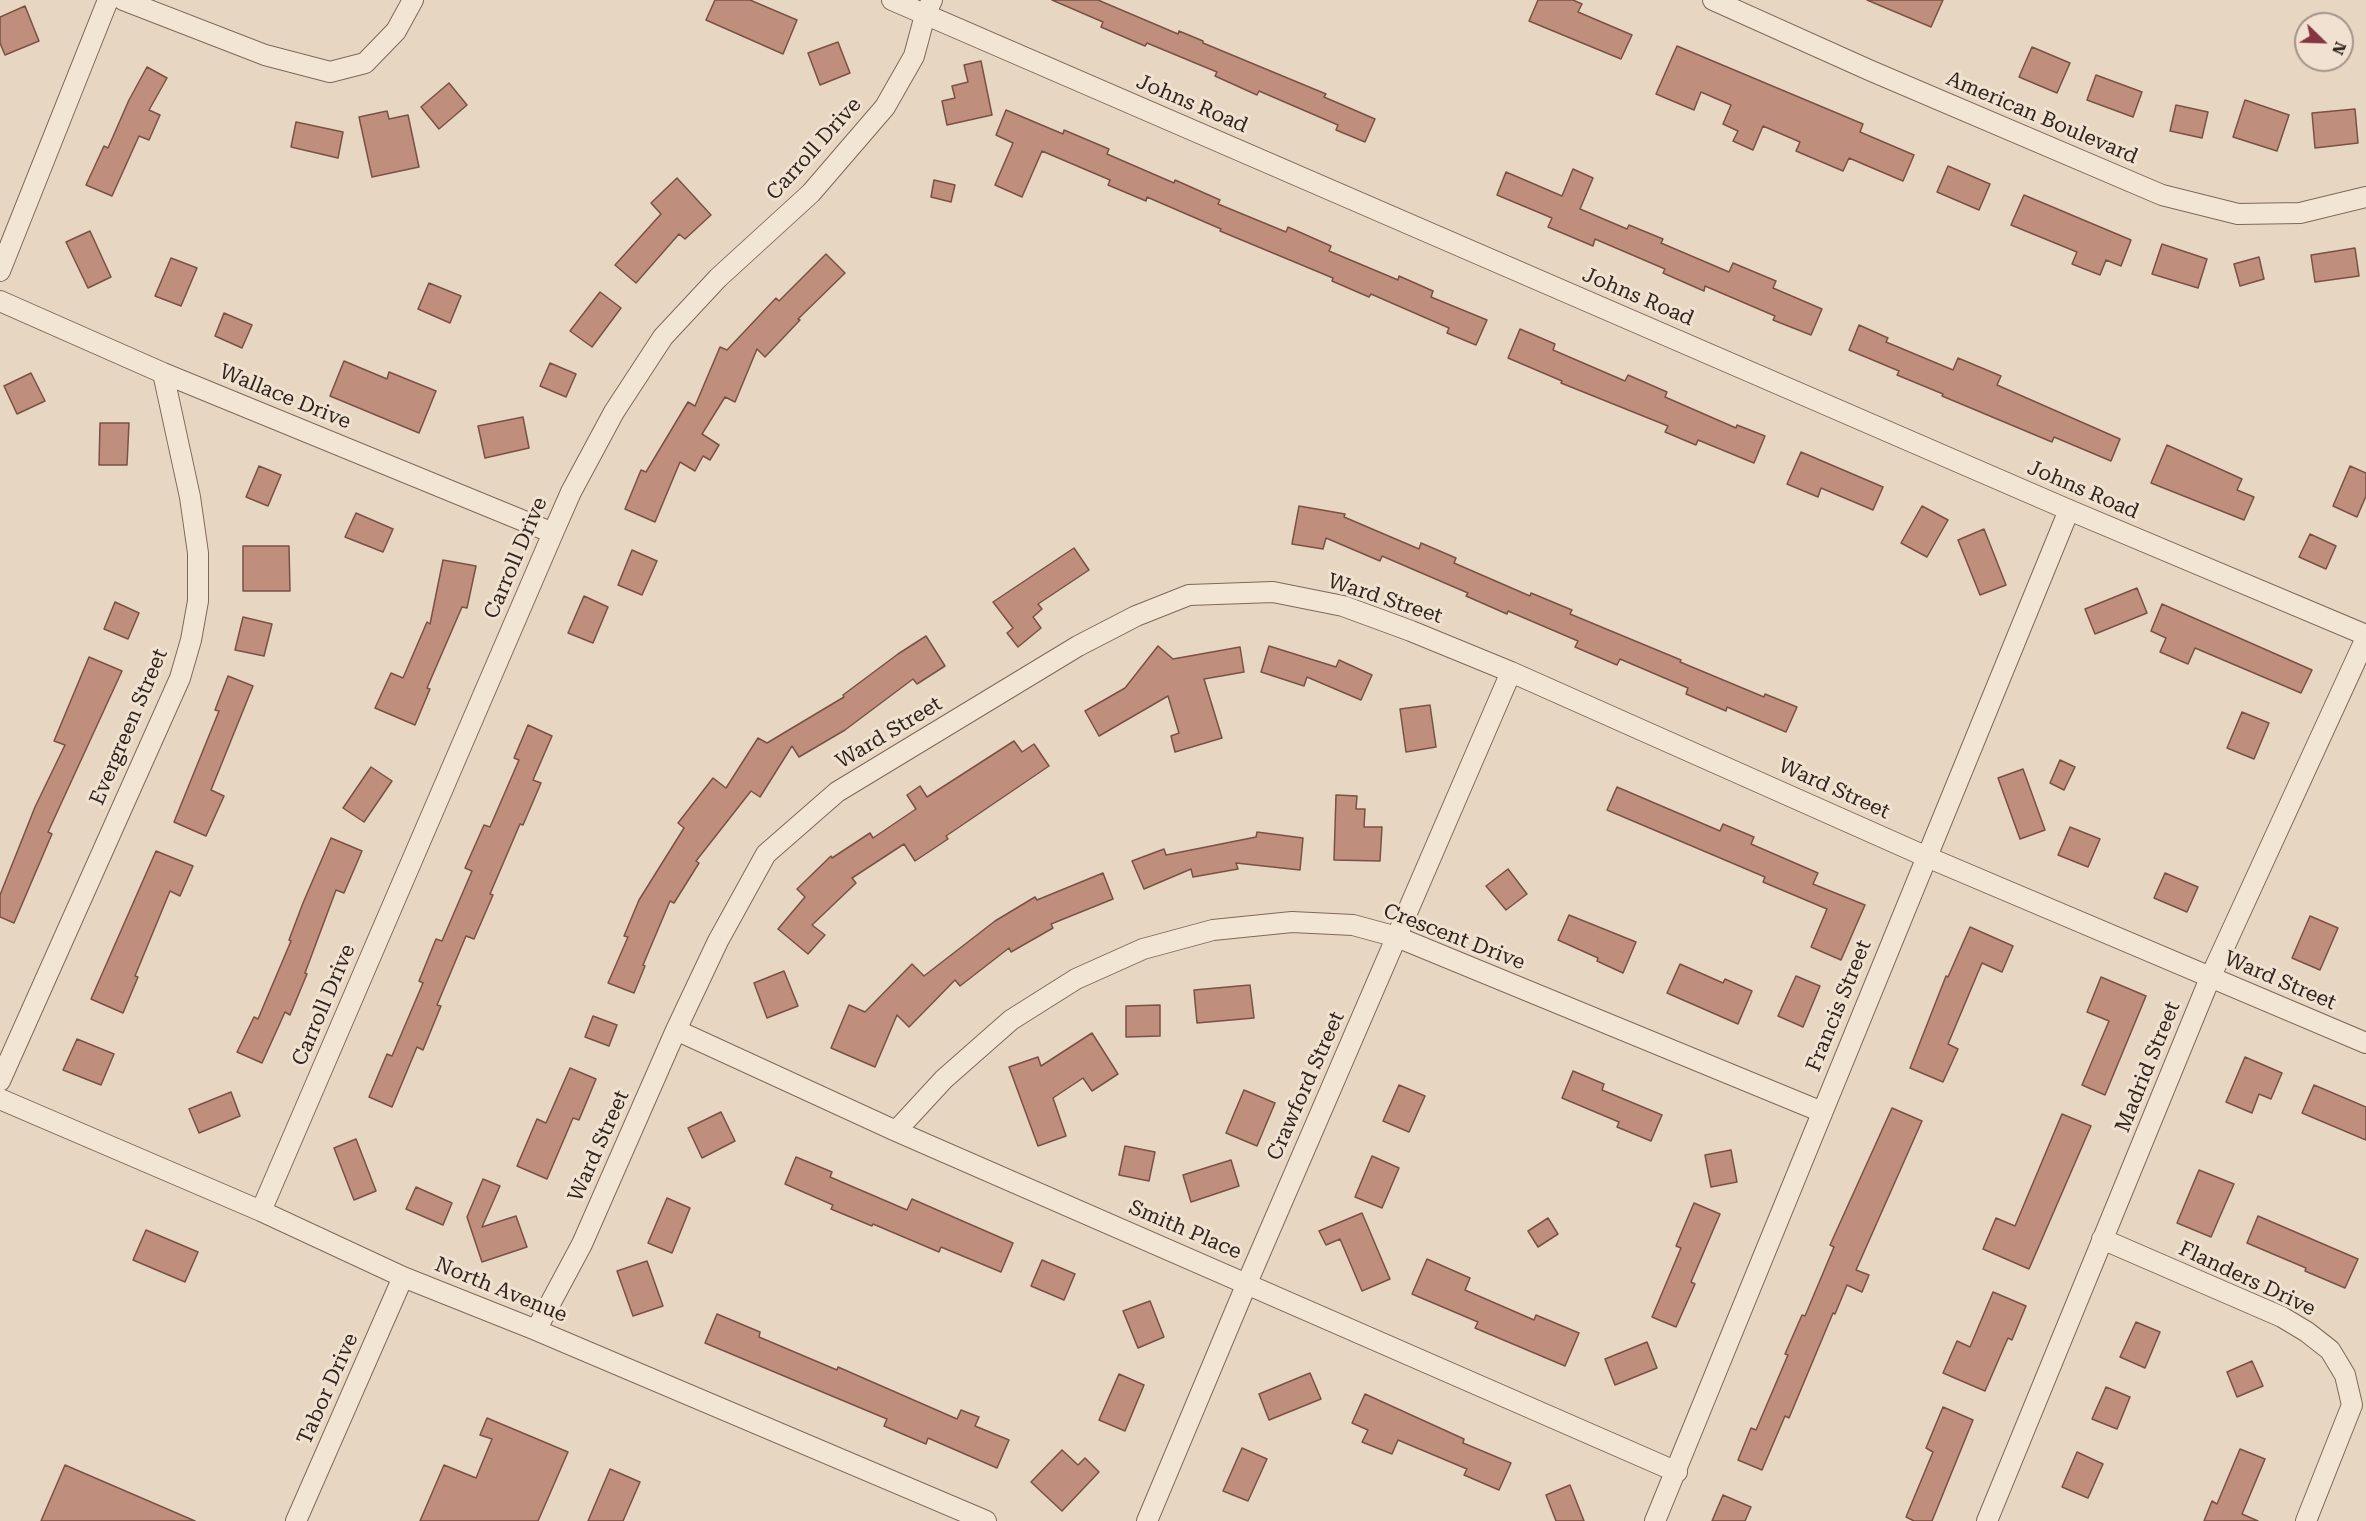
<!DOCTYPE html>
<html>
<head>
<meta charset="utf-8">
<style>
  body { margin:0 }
  #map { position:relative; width:2366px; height:1521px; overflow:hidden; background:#e7d6c2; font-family:"Roboto Serif",serif }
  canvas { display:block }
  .north { position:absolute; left:2294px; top:12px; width:60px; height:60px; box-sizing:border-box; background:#f0e1d0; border:2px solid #a39589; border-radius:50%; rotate:113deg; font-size:16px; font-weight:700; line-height:24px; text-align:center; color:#30241e }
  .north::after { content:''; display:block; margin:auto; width:21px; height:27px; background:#853442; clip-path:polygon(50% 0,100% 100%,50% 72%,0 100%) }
</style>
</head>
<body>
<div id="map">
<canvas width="2366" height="1521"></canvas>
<div class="north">N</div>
</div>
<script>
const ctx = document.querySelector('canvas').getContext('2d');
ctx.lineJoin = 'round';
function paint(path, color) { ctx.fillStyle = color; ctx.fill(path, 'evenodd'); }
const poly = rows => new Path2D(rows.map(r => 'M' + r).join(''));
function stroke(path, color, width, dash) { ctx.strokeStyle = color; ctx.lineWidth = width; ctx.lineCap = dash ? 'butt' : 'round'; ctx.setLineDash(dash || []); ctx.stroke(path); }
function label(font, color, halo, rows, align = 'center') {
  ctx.font = font + ' "Roboto Serif",serif'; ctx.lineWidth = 6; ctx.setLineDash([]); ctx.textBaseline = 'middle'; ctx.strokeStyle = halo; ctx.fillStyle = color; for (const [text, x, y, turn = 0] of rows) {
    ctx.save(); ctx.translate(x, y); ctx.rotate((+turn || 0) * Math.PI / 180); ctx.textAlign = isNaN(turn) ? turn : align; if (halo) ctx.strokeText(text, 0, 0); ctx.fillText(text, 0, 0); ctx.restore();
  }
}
const building = poly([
  [715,0,750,0,797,20,783,54,706,20,715,0],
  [1052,0,1098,0,1178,34,1179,31,1203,41,1203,43,1326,94,1324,97,1375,119,1365,142,1336,130,1338,125,1259,91,1257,95,1215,76,1217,72,1147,43,1145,46,1101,27,1103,22,1052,0],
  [1538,0,1573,0,1582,4,1578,12,1632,35,1621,59,1529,21,1538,0],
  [1867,0,1943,0,1931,27,1867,0],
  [25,6,39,41,5,55,0,43,0,17,25,6],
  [838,42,850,73,820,85,808,53,838,42],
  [1677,46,1863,124,1860,132,1914,155,1903,181,1849,158,1843,171,1796,151,1800,142,1763,126,1753,150,1733,141,1738,131,1723,124,1731,105,1701,92,1694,110,1656,94,1677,46],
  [2032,47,2070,63,2057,93,2019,77,2032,47],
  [981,61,992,115,947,125,942,101,955,98,952,86,968,82,964,65,981,61],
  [147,67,167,78,149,110,160,115,149,140,139,136,112,196,86,185,104,146,108,148,129,100,147,67],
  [2096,75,2142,92,2133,117,2087,100,2096,75],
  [449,83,467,105,439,129,421,107,449,83],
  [2245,100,2289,115,2277,151,2233,137,2245,100],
  [2176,105,2208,112,2202,138,2170,131,2176,105],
  [2355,109,2358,143,2315,148,2312,113,2355,109],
  [1006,110,1063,134,1064,130,1109,149,1107,154,1174,183,1175,180,1220,200,1218,204,1286,232,1288,227,1331,246,1329,251,1398,280,1399,276,1433,291,1431,297,1487,320,1476,345,1447,333,1449,328,1371,294,1369,297,1332,281,1333,278,1220,231,1221,229,1147,197,1146,201,1108,185,1110,180,1042,151,1022,197,995,185,1013,143,996,135,1006,110],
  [387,111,389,119,408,115,419,167,372,177,359,117,387,111],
  [296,122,343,132,338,158,291,147,296,122],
  [1948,166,1990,184,1979,210,1937,192,1948,166],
  [1573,169,1593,178,1580,209,1627,229,1629,225,1663,239,1661,243,1729,272,1733,263,1776,281,1773,288,1822,309,1811,335,1773,320,1775,316,1705,286,1704,291,1663,273,1665,269,1595,239,1593,246,1548,227,1552,218,1497,195,1506,172,1562,196,1573,169],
  [677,178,711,215,685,239,679,234,636,283,615,265,661,214,651,203,677,178],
  [934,180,955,185,951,202,931,197,934,180],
  [2024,195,2131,240,2121,266,2106,260,2100,275,2072,264,2077,252,2011,225,2024,195],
  [90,231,111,277,88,288,66,242,90,231],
  [2162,244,2207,259,2198,288,2152,274,2162,244],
  [2355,248,2359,276,2315,282,2311,255,2355,248],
  [826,254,845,273,798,319,800,320,765,357,757,349,735,402,725,397,702,434,719,445,710,460,703,456,695,471,680,462,655,522,625,509,641,470,646,472,688,402,695,406,720,347,727,350,776,298,779,301,826,254],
  [2259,257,2264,279,2240,286,2234,264,2259,257],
  [171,258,197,268,181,306,155,296,171,258],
  [429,283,461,296,450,323,418,309,429,283],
  [600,292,621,308,592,347,570,331,600,292],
  [224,313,252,325,242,348,215,336,224,313],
  [1859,325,1888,338,1886,342,1953,370,1958,358,2001,376,1997,385,2120,439,2111,461,2054,437,2052,442,1942,396,1943,394,1897,375,1899,371,1849,350,1859,325],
  [1520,329,1555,344,1553,350,1625,381,1628,375,1667,392,1665,397,1736,428,1737,425,1765,436,1754,463,1698,440,1696,445,1665,432,1668,426,1561,383,1562,381,1508,358,1520,329],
  [344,361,387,379,389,372,436,391,419,433,330,396,344,361],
  [550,363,576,374,566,397,540,386,550,363],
  [31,373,45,401,17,414,4,386,31,373],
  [523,417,529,448,485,458,478,426,523,417],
  [100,423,129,423,127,465,99,465,100,423],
  [2167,445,2242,479,2237,490,2254,497,2244,520,2151,483,2167,445],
  [1801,452,1883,487,1873,510,1821,488,1818,497,1787,484,1801,452],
  [259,466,281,475,268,506,246,497,259,466],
  [2350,466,2366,473,2366,496,2357,517,2333,506,2350,466],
  [1299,506,1345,514,1344,517,1419,549,1421,543,1456,558,1454,563,1530,596,1531,593,1572,610,1570,614,1681,660,1680,662,1764,697,1765,694,1797,707,1786,732,1727,707,1726,711,1686,694,1688,688,1620,659,1617,665,1575,647,1578,641,1508,611,1507,614,1466,596,1468,593,1382,556,1380,561,1326,538,1323,549,1292,544,1299,506],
  [1922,506,1948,520,1927,557,1901,543,1922,506],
  [356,513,393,529,383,552,345,537,356,513],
  [1984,529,2006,585,1980,595,1958,540,1984,529],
  [2310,534,2336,546,2326,569,2299,557,2310,534],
  [243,546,289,546,290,591,243,591,243,546],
  [1074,548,1089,570,1038,604,1042,609,1033,617,1041,628,1018,647,1007,633,1013,628,993,602,1074,548],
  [632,550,657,561,642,595,618,585,632,550],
  [443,560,476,566,467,608,462,607,427,688,430,689,415,725,375,708,391,673,403,678,427,622,430,624,443,560],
  [2137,588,2147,613,2095,634,2085,609,2137,588],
  [584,596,608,607,593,643,568,633,584,596],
  [115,602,139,613,128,639,104,629,115,602],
  [2162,604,2312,670,2301,693,2195,648,2188,664,2160,652,2166,638,2151,631,2162,604],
  [243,617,272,624,264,656,235,650,243,617],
  [926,636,945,666,917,684,913,679,845,730,799,757,792,746,760,797,751,791,696,861,699,863,674,903,670,901,643,965,645,966,634,993,608,983,628,937,624,936,639,900,684,828,678,823,713,778,726,788,758,738,767,743,844,697,843,695,898,654,926,636],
  [1158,646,1173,659,1240,647,1244,672,1204,679,1222,738,1175,752,1171,736,1179,733,1168,696,1099,736,1085,711,1125,688,1158,646],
  [1269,646,1336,667,1339,660,1372,675,1361,700,1307,677,1304,686,1261,672,1269,646],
  [89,657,122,671,48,832,52,834,14,923,0,917,0,895,35,807,65,745,54,741,89,657],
  [228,676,253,686,211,790,224,796,206,836,174,822,219,711,215,710,228,676],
  [1430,705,1436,747,1406,752,1400,709,1430,705],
  [2242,712,2269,723,2254,759,2227,748,2242,712],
  [528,725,552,736,533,780,541,783,523,825,520,824,490,894,493,895,474,939,466,936,437,1005,441,1006,423,1050,417,1047,392,1107,369,1097,387,1054,392,1056,423,983,419,981,436,939,442,941,472,871,465,868,484,825,490,827,519,760,514,758,528,725],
  [1014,741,1022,752,1034,744,1049,766,946,836,948,839,915,861,904,844,852,878,856,883,812,925,825,935,808,954,778,929,805,897,797,889,831,856,832,858,870,833,873,838,916,809,907,795,920,786,927,797,1014,741],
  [2060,760,2075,767,2064,790,2050,783,2060,760],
  [371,767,392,781,364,822,343,808,371,767],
  [2023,769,2045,830,2020,839,1998,778,2023,769],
  [1617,787,1720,831,1723,824,1754,837,1751,844,1818,873,1813,884,1865,905,1841,960,1811,947,1827,909,1763,882,1765,877,1607,810,1617,787],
  [1336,795,1357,796,1356,809,1365,809,1364,827,1382,827,1380,861,1334,860,1336,795],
  [2070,827,2100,839,2088,867,2058,855,2070,827],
  [1257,832,1303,838,1300,870,1236,863,1238,869,1193,877,1191,869,1144,889,1132,861,1164,849,1166,855,1256,837,1257,832],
  [331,838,362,851,344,893,336,890,305,973,307,974,290,1015,285,1012,262,1063,237,1052,254,1017,258,1019,291,941,289,940,303,903,331,838],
  [156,851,193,866,180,896,170,891,135,976,138,977,123,1013,91,999,156,851],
  [1508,869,1527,894,1506,910,1486,886,1508,869],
  [1103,873,1113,899,1051,924,1053,928,1011,952,1009,948,960,986,955,980,909,1027,897,1015,875,1067,831,1048,849,1005,865,1012,912,964,924,976,995,921,1035,897,1037,900,1103,873],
  [2165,873,2198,887,2187,912,2154,898,2165,873],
  [1569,915,1636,942,1623,973,1597,961,1598,958,1558,940,1569,915],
  [2310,916,2338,928,2320,970,2292,958,2310,916],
  [1970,927,2013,946,2002,972,1982,963,1948,1044,1958,1049,1943,1082,1910,1068,1946,976,1948,977,1970,927],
  [1680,964,1723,983,1725,979,1752,991,1738,1024,1667,993,1680,964],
  [784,971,798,1006,767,1018,754,983,784,971],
  [1796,976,1820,986,1803,1027,1778,1016,1796,976],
  [2101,977,2146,996,2105,1095,2082,1085,2109,1021,2087,1012,2101,977],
  [1250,985,1254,1018,1197,1023,1194,990,1250,985],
  [1160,1005,1160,1036,1126,1037,1126,1006,1160,1005],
  [593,1016,617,1025,609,1046,585,1037,593,1016],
  [1092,1033,1118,1074,1092,1091,1083,1078,1053,1098,1066,1136,1038,1146,1009,1067,1038,1057,1041,1066,1092,1033],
  [77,1039,114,1054,101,1085,63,1070,77,1039],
  [2245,1057,2282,1073,2271,1099,2259,1094,2252,1113,2226,1102,2245,1057],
  [570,1068,596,1079,579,1120,573,1118,547,1179,517,1166,537,1119,546,1123,570,1068],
  [1573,1071,1604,1084,1602,1090,1662,1115,1651,1141,1617,1127,1619,1122,1562,1098,1573,1071],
  [1399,1085,1425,1096,1409,1132,1383,1121,1399,1085],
  [2314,1085,2366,1107,2366,1140,2302,1113,2314,1085],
  [1244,1090,1275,1103,1257,1146,1226,1133,1244,1090],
  [231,1092,240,1116,199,1133,189,1109,231,1092],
  [1892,1108,1922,1121,1856,1270,1869,1275,1862,1292,1847,1285,1835,1314,1833,1313,1789,1418,1785,1416,1762,1470,1738,1460,1751,1428,1756,1430,1788,1355,1785,1354,1802,1315,1805,1316,1834,1247,1830,1245,1892,1108],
  [721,1112,735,1141,702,1158,688,1128,721,1112],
  [2062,1114,2091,1126,2029,1269,1983,1249,1996,1218,2015,1226,2062,1114],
  [356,1139,376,1191,354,1200,334,1148,356,1139],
  [1125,1146,1155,1152,1149,1181,1119,1175,1125,1146],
  [1731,1150,1737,1182,1711,1187,1705,1155,1731,1150],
  [1372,1156,1399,1168,1382,1208,1355,1197,1372,1156],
  [796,1157,832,1172,830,1177,907,1210,912,1199,1013,1243,1001,1272,941,1247,939,1252,873,1224,872,1226,831,1209,833,1205,785,1184,796,1157],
  [1231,1160,1239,1186,1191,1202,1183,1175,1231,1160],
  [2199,1170,2234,1184,2211,1237,2177,1223,2199,1170],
  [483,1179,500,1186,482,1227,516,1216,527,1247,482,1262,467,1217,483,1179],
  [416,1187,452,1203,443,1225,406,1209,416,1187],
  [667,1198,690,1208,672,1253,648,1243,667,1198],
  [1694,1203,1720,1214,1691,1282,1695,1284,1676,1327,1652,1317,1681,1248,1676,1246,1694,1203],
  [1362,1213,1390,1279,1362,1291,1340,1239,1326,1245,1319,1231,1362,1213],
  [2258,1216,2358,1259,2345,1288,2305,1271,2306,1268,2247,1243,2258,1216],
  [1548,1218,1558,1234,1538,1247,1528,1231,1548,1218],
  [146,1230,198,1252,185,1282,133,1260,146,1230],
  [1427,1259,1470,1278,1465,1290,1534,1320,1536,1315,1579,1333,1565,1366,1475,1328,1478,1322,1412,1294,1427,1259],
  [1042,1260,1075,1274,1064,1300,1031,1286,1042,1260],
  [647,1261,663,1306,633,1316,617,1271,647,1261],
  [1993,1292,2026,1306,2012,1340,2008,1338,1985,1391,1943,1373,1957,1341,1970,1347,1993,1292],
  [1150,1301,1164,1337,1138,1348,1123,1311,1150,1301],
  [717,1314,760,1332,759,1337,837,1370,838,1367,957,1419,961,1410,979,1417,975,1426,1009,1440,997,1468,928,1438,926,1444,884,1426,887,1419,705,1343,717,1314],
  [2136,1322,2160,1332,2145,1368,2120,1357,2136,1322],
  [1647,1342,1657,1368,1615,1385,1605,1359,1647,1342],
  [2252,1361,2263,1386,2237,1397,2227,1372,2252,1361],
  [1310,1373,1321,1399,1269,1420,1259,1394,1310,1373],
  [1119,1374,1144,1385,1125,1431,1099,1420,1119,1374],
  [2106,1387,2130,1397,2117,1429,2092,1419,2106,1387],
  [1365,1394,1464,1439,1463,1443,1511,1463,1499,1490,1464,1475,1467,1469,1398,1440,1392,1454,1362,1442,1368,1430,1352,1423,1365,1394],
  [1943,1407,1973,1420,1932,1521,1914,1521,1906,1517,1933,1452,1926,1448,1943,1407],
  [487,1418,568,1452,538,1521,420,1521,444,1465,476,1478,492,1439,480,1435,487,1418],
  [1242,1448,1267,1459,1248,1501,1223,1491,1242,1448],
  [2240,1449,2265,1459,2242,1514,2258,1521,2204,1521,2212,1501,2217,1504,2240,1449],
  [1062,1450,1078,1465,1085,1458,1099,1472,1062,1511,1031,1482,1062,1450],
  [2077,1452,2103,1464,2088,1498,2062,1487,2077,1452],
  [65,1465,195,1521,41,1521,65,1465],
  [610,1469,640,1482,623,1521,588,1521,610,1469],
  [1570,1485,1584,1521,1556,1521,1546,1495,1570,1485],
  [1723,1495,1751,1507,1745,1521,1712,1521,1723,1495]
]);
paint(building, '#c08e7c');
stroke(building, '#7a5145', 1.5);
const minor = poly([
  [123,0,265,55,330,72,365,63,396,31,413,0],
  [892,0,2069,510,2366,635],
  [1713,0,1869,70,2162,195,2238,214,2300,213,2366,197],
  [0,271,108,0],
  [0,301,163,373,553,533],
  [676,1030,896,1131,1677,1472],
  [0,1081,180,678,191,640,198,601,198,553,190,497,163,373],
  [0,1099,261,1211,403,1277,536,1330,986,1521],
  [896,1131,944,1079,1011,1020,1076,979,1143,949,1213,930,1292,922,1353,925,1397,937,1822,1112],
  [261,1211,553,533,571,492,614,412,663,337,718,278,811,193,885,107,914,56,925,15,932,0],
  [2102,1239,2282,1317,2307,1332,2330,1350,2345,1375,2352,1405,2306,1521],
  [536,1330,582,1244,676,1030,718,941,766,854,837,792,1078,646,1136,616,1189,595,1273,592,1343,606,1411,631,1511,672,1927,857,2366,1043],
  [296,1521,403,1277],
  [1147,1521,1247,1283,1511,672],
  [1655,1521,2069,510],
  [1987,1521,2210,978,2366,638]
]);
stroke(minor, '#7e685b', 22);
stroke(minor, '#f3e5d4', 20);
label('21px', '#30241e', '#f0e1d0', [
  ["Johns Road",1192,104,23],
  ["American Boulevard",2042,118,23],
  ["Carroll Drive",814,149,-48],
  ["Johns Road",1638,297,23],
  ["Wallace Drive",285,397,22],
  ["Johns Road",2083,490,23],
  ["Carroll Drive",516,558,-67],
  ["Ward Street",1385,599,18],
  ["Evergreen Street",129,727,-67],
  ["Ward Street",889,733,-31],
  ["Ward Street",1834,789,24],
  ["Crescent Drive",1454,937,21],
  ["Ward Street",2280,981,23],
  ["Carroll Drive",324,1005,-67],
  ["Francis Street",1839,1006,-68],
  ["Madrid Street",2148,1067,-68],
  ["Crawford Street",1306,1086,-66],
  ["Ward Street",599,1146,-66],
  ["Smith Place",1185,1230,23],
  ["Flanders Drive",2247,1279,25],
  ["North Avenue",501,1290,22],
  ["Tabor Drive",328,1389,-66]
]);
</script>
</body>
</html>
